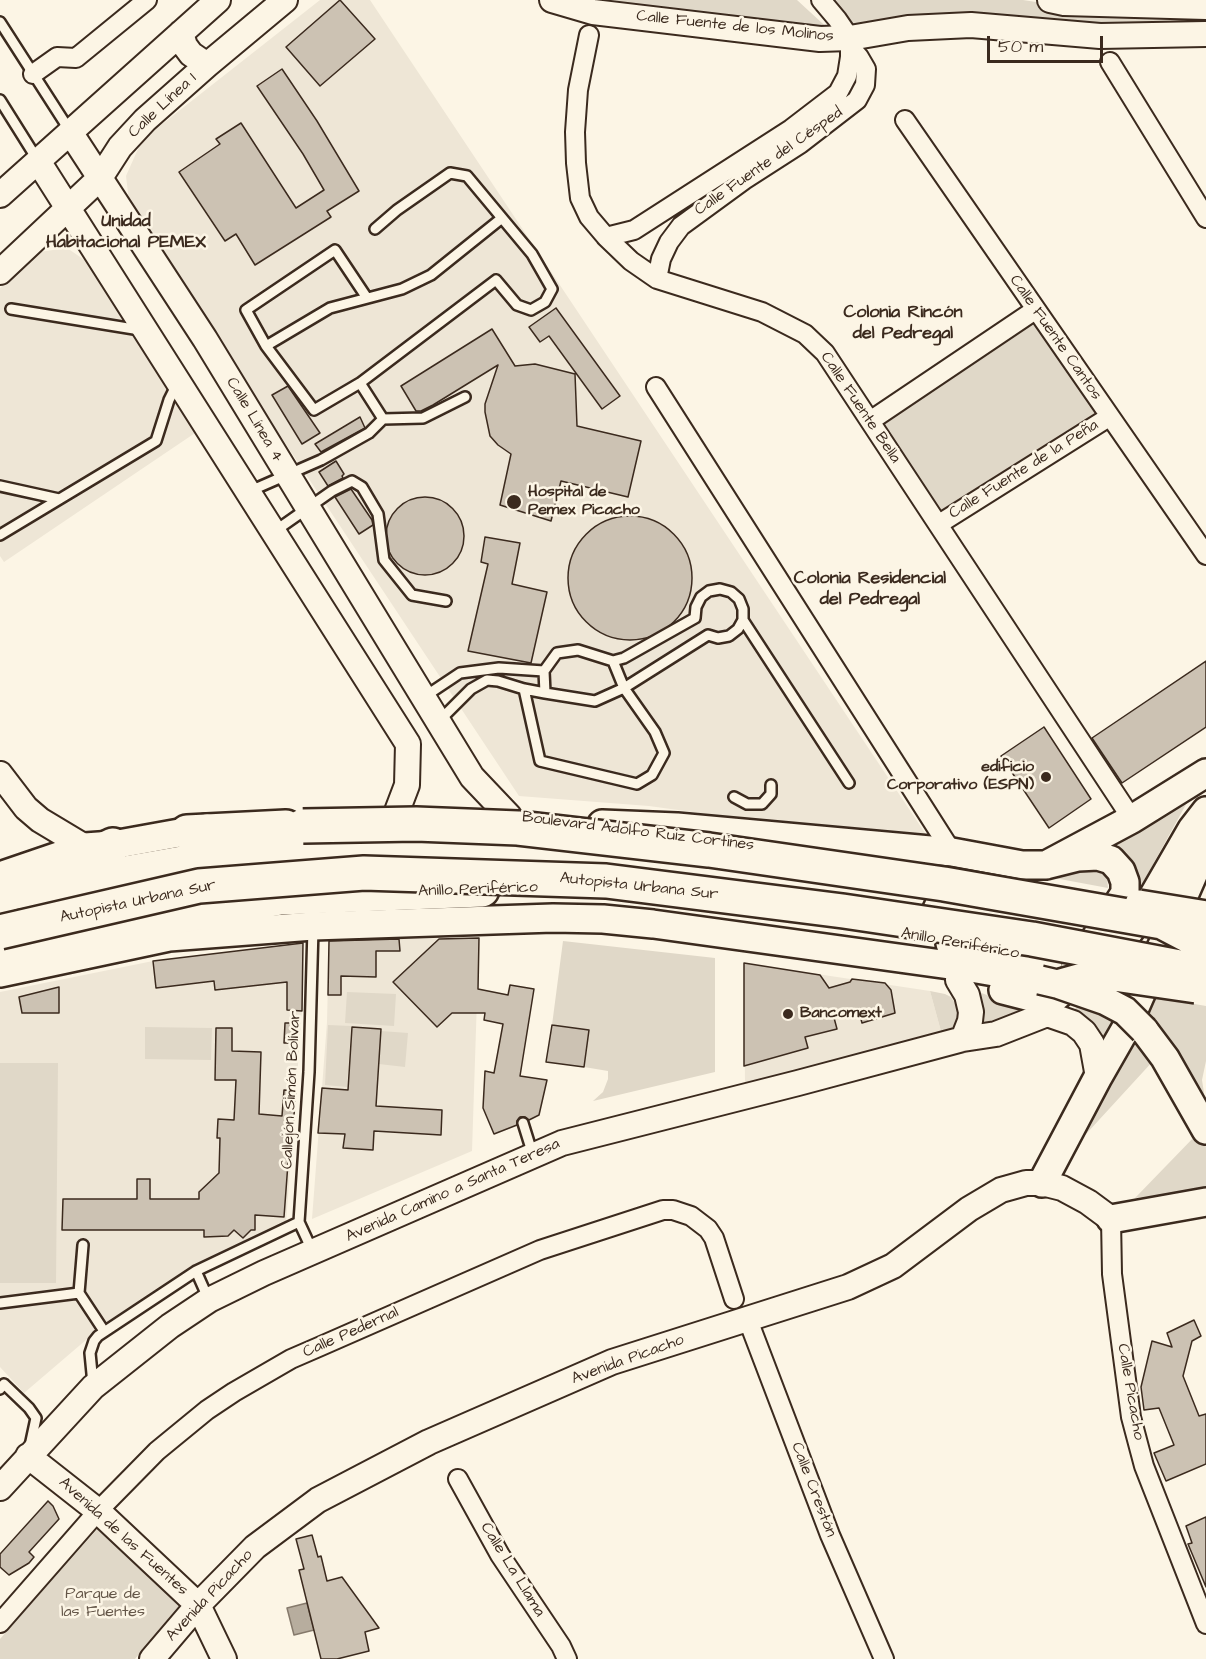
<!DOCTYPE html>
<html>
<head>
<meta charset="utf-8">
<style>
  body { margin:0 }
  #map { position:relative; width:1206px; height:1659px; overflow:hidden; background:#fcf5e5; font-family:"Architects Daughter",sans-serif }
  canvas { display:block }
  .scale { position:absolute; left:987px; top:36px; width:116px; height:27px; box-sizing:border-box; border:3px solid #3b2a1e; border-top:0; padding-left:8px; font-size:18px; line-height:21px; white-space:nowrap; color:#3b2a1e; -webkit-text-stroke:4px #fcf5e5; paint-order:stroke }
</style>
</head>
<body>
<div id="map">
<canvas width="1206" height="1659"></canvas>
<div class="scale">50 m</div>
</div>
<script>
const ctx = document.querySelector('canvas').getContext('2d');
ctx.lineJoin = 'round';
function paint(path, color) { ctx.fillStyle = color; ctx.fill(path, 'evenodd'); }
const poly = rows => new Path2D(rows.map(r => 'M' + r).join(''));
function stroke(path, color, width, dash) { ctx.strokeStyle = color; ctx.lineWidth = width; ctx.lineCap = dash ? 'butt' : 'round'; ctx.setLineDash(dash || []); ctx.stroke(path); }
function label(font, color, halo, rows, align = 'center') {
  ctx.font = font + ' "Architects Daughter",sans-serif'; ctx.lineWidth = 5; ctx.setLineDash([]); ctx.textBaseline = 'middle'; ctx.strokeStyle = halo; ctx.fillStyle = color; for (const [text, x, y, turn = 0] of rows) {
    ctx.save(); ctx.translate(x, y); ctx.rotate((+turn || 0) * Math.PI / 180); ctx.textAlign = isNaN(turn) ? turn : align; if (halo) ctx.strokeText(text, 0, 0); ctx.fillText(text, 0, 0); ctx.restore();
  }
}
paint(poly([
  [320,0,370,0,933,845,649,806,519,796,130,209,126,176,142,140],
  [67,248,102,272,201,429,4,562,0,556,0,288,39,252],
  [479,938,472,1151,312,1219,327,1022,329,939],
  [303,943,302,1011,286,1223,193,1266,107,1322,24,1393,0,1367,0,992,153,961],
  [744,963,930,991,942,1035,745,1085]
]), '#eee6d6');
paint(poly([
  [602,0,797,0,834,34,600,13],
  [828,0,1023,0,1062,6,1206,11,1206,29,855,30],
  [1035,318,1100,415,940,517,877,424],
  [1189,799,1135,897,1122,853,1112,844],
  [1085,865,1103,870,1107,878,1108,888,1049,877],
  [563,941,715,958,715,1072,593,1101,603,1092,608,1079,608,1071,584,1067,589,1030,552,1025],
  [930,991,945,994,951,997,958,1008,957,1022,954,1028,942,1035],
  [976,991,1025,1009,1025,1014,976,1026,981,1009,980,999],
  [347,992,396,994,394,1026,345,1023],
  [1155,997,1206,1006,1206,1061,1202,1080,1206,1106,1145,1014],
  [1084,999,1120,1022,1106,1049,1100,1035,1091,1025,1070,1014],
  [328,1025,351,1026,347,1087,325,1085],
  [145,1027,212,1028,211,1060,145,1059],
  [381,1031,408,1033,405,1067,379,1064],
  [1134,1034,1154,1060,1065,1157],
  [0,1063,58,1063,56,1283,0,1283],
  [1197,1134,1206,1147,1206,1189,1135,1198],
  [100,1526,182,1603,135,1659,0,1659,0,1639]
]), '#e0d8c8');
const water = poly([
  [307,1603,314,1630,294,1635,287,1608,307,1603]
]);
paint(water, '#b7ad9e');
stroke(water, '#85796b', 1.5);
const building = poly([
  [340,0,375,39,320,86,286,47,340,0],
  [282,69,317,121,359,191,327,211,331,217,255,265,236,234,225,241,179,172,220,144,216,139,241,123,296,208,324,190,303,154,257,86,282,69],
  [556,308,620,396,602,409,549,336,540,342,529,327,556,308],
  [492,329,515,366,535,364,575,374,577,426,641,441,628,497,561,481,551,521,500,505,511,454,498,445,490,436,485,412,485,404,498,365,433,405,421,411,416,411,401,386,492,329],
  [288,386,320,433,302,444,272,395,288,386],
  [360,417,365,428,321,452,315,444,360,417],
  [336,461,344,474,342,476,343,478,328,486,319,472,336,461],
  [351,489,372,520,373,525,359,534,335,497,351,489],
  '386 536a39 39 0 1 1 78 0a39 39 0 1 1-78 0Z',
  '568 578a62 62 0 1 1 124 0a62 62 0 1 1-124 0Z',
  [485,537,520,543,512,584,547,592,531,663,468,651,488,564,481,562,485,537],
  [1206,661,1206,727,1122,783,1092,738,1206,661],
  [1044,727,1091,799,1049,828,1001,756,1044,727],
  [479,938,478,989,508,995,510,985,534,989,520,1076,547,1080,539,1115,529,1120,525,1117,520,1117,517,1121,517,1125,494,1134,483,1108,485,1071,494,1073,503,1024,484,1020,485,1013,452,1013,437,1027,393,982,439,939,479,938],
  [399,939,400,951,376,951,376,977,341,976,341,995,328,995,329,941,399,939],
  [303,943,302,1011,287,1010,287,982,215,990,214,981,156,988,153,961,303,943],
  [744,963,820,975,829,988,850,982,852,979,885,983,891,990,895,1013,862,1023,858,1008,833,1014,837,1029,805,1037,808,1048,744,1066,744,963],
  [59,987,59,1013,22,1013,19,997,59,987],
  [285,1023,298,1023,297,1043,284,1043,285,1023],
  [552,1025,589,1030,584,1067,546,1062,552,1025],
  [352,1027,381,1029,376,1106,442,1110,441,1135,374,1131,373,1150,343,1148,345,1134,318,1133,322,1088,348,1090,352,1027],
  [216,1028,232,1028,232,1051,261,1052,259,1114,282,1116,284,1090,296,1091,290,1163,288,1163,284,1217,255,1215,255,1230,251,1230,243,1238,234,1230,228,1236,204,1237,204,1230,62,1230,63,1199,137,1199,137,1179,150,1179,150,1199,199,1199,199,1192,219,1173,220,1138,217,1138,218,1119,234,1120,236,1080,215,1080,216,1028],
  [1194,1320,1201,1336,1192,1341,1183,1376,1199,1416,1206,1414,1206,1464,1166,1481,1154,1453,1174,1445,1159,1408,1144,1410,1141,1387,1152,1341,1172,1347,1167,1333,1194,1320],
  [48,1501,53,1506,59,1519,29,1552,34,1557,29,1563,9,1575,0,1567,0,1554,48,1501],
  [1206,1517,1206,1587,1188,1544,1192,1543,1186,1526,1206,1517],
  [312,1535,318,1557,321,1556,327,1581,342,1577,379,1628,365,1632,369,1651,337,1659,321,1659,299,1570,304,1569,296,1539,312,1535]
]);
paint(building, '#ccc2b3');
stroke(building, '#3b2a1e', 1.5);
const service = poly([
  [0,22,70,131],
  [0,100,37,159],
  [11,309,140,330],
  [266,346,246,310,335,250,367,298],
  [360,383,314,410,266,346,330,308,402,289,431,275,502,218,467,176,450,173,397,210,375,229],
  [383,419,423,418,465,397],
  [0,486,59,499],
  [250,491,321,460,369,433,383,419,360,383,496,280,517,305,531,310,545,302,552,289,532,254,502,218],
  [275,531,332,491,352,481,362,487,378,514,384,560,412,595,446,601],
  [0,535,156,441,169,400,177,384],
  [743,620,849,783],
  [544,671,557,653,578,650,613,661,624,658,695,618,696,607,701,597,709,591,720,589,731,592,739,599,743,609,743,620,738,629,729,636,718,638,708,635,624,688,595,701,545,693],
  [524,689,540,761,637,784,652,775,664,753,655,732,624,688,613,661],
  [424,697,460,673,499,668,544,671,545,693,524,689,498,681,487,680,471,689,439,721],
  [734,797,747,804,762,804,771,794,771,785],
  [523,1123,533,1155],
  [83,1245,79,1293,104,1331],
  [312,1250,299,1222,309,1072,313,928],
  [196,1271,208,1298],
  [0,1303,79,1293],
  [93,1384,90,1353,94,1341,98,1336,196,1271,299,1222],
  [0,1389,4,1384,29,1408,36,1418,30,1446]
]);
const minor = poly([
  [589,35,578,90,575,132,576,163,580,198,589,217,606,237,631,261,657,279,762,312,805,334,825,353,1132,819],
  [1110,62,1206,218],
  [33,74,57,57,76,58,147,0],
  [905,120,1206,555],
  [606,237,634,230,791,129,838,93,847,76,850,57,850,38,837,19,821,0],
  [657,279,661,259,669,242,681,226,744,180,800,144,857,100,865,85,866,69,859,57,850,47],
  [656,387,952,852],
  [870,421,1035,310],
  [939,524,1109,417],
  [1111,1219,1112,1274,1131,1417,1144,1466,1206,1624],
  [748,1320,830,1535,884,1659],
  [458,1479,500,1555,561,1646,567,1659],
  [0,1623,98,1511,157,1451,207,1410,234,1392,291,1359,321,1346,540,1250,663,1210,673,1210,691,1216,708,1229,714,1238,734,1299]
]);
const tertiary = poly([
  [552,0,593,12,820,39,850,38,908,28,971,25,1100,36,1206,34],
  [1050,0,1064,3,1206,7],
  [181,33,185,46,191,54,207,65],
  [70,132,205,339,472,777,509,816],
  [38,161,408,744,407,785,396,814],
  [0,195,218,0],
  [0,272,100,178,120,147,145,120,207,65,285,0],
  [0,774,26,808,40,820,85,847],
  [958,980,967,995,971,1012,970,1021,963,1039],
  [28,1456,98,1511,198,1605,224,1659],
  [0,1488,93,1387,170,1326,209,1300,264,1273,562,1143,798,1083,963,1039,996,1034,1047,1014,1073,1023,1084,1032,1092,1044,1098,1077],
  [152,1659,198,1605,255,1547,318,1500,429,1442,612,1362,848,1287,893,1266,969,1209,1001,1190,1026,1183,1042,1183,1062,1188,1088,1202,1111,1219]
]);
const secondary = poly([
  [602,824,677,827,952,852,1022,865,1046,865,1132,819,1206,773],
  [0,876,85,847,113,845,207,828],
  [1102,967,1144,912,1192,829,1206,811],
  [0,973,169,937,313,926,553,918,603,919,653,924,971,968,1040,980],
  [1003,990,1042,1000,1052,1000,1059,994,1125,893,1125,882,1121,871,1111,860,1098,856,1078,857,1046,865],
  [1144,1030,1165,1058,1206,1130],
  [1042,1183,1098,1077,1126,1028,1206,845],
  [1111,1219,1206,1202]
]);
const motorway = poly([
  [187,832,286,827],
  [48,870,92,855,113,845],
  [0,897,12,893,256,850,328,845,616,855,908,895],
  [953,943,1046,959],
  [0,949,280,898,482,890]
]);
stroke(service, '#3b2a1e', 14);
stroke(minor, '#3b2a1e', 22);
stroke(tertiary, '#3b2a1e', 28);
stroke(secondary, '#3b2a1e', 32);
stroke(motorway, '#3b2a1e', 38);
stroke(service, '#fcf5e5', 9);
stroke(minor, '#fcf5e5', 18);
stroke(tertiary, '#fcf5e5', 24);
stroke(secondary, '#fcf5e5', 27);
stroke(motorway, '#fcf5e5', 33);
const secondaryBridge = poly([
  [1139,904,1206,915],
  [1040,980,1057,984,1093,974,1196,989],
  [1057,984,1106,1001,1125,1011,1144,1030]
]);
const motorwayBridge = poly([
  [303,826,416,824,518,828,709,850,944,884,1162,922,1206,945],
  [0,932,199,886,364,873,606,881,843,911,1032,939,1206,972]
]);
stroke(secondaryBridge, '#3b2a1e', 32, []);
stroke(motorwayBridge, '#3b2a1e', 38, []);
stroke(secondaryBridge, '#fcf5e5', 27);
stroke(motorwayBridge, '#fcf5e5', 33);
for (const [x, y, r, color] of [
  [514,502,8,"#3b2a1e"],
  [1046,777,6,"#3b2a1e"],
  [788,1014,6,"#3b2a1e"]
]) { const dot = new Path2D(); dot.arc(x, y, r, 0, 2 * Math.PI); ctx.fillStyle = color; ctx.fill(dot); stroke(dot, '#fcf5e5', 2); }
label('16px', '#3b2a1e', '#fcf5e5', [
  ["Calle Fuente de los Molinos",735,27,6],
  ["Calle Línea 1",163,106,-43],
  ["Calle Fuente del Césped",769,162,-35],
  ["Calle Fuente Cantos",1055,338,55],
  ["Calle Fuente Bella",860,408,56],
  ["Calle Línea 4",254,420,59],
  ["Calle Fuente de la Peña",1024,470,-32],
  ["Boulevard Adolfo Ruiz Cortines",638,832,7],
  ["Autopista Urbana Sur",639,887,6],
  ["Anillo Periférico",478,890,-2],
  ["Autopista Urbana Sur",138,902,-12],
  ["Anillo Periférico",960,944,10],
  ["Callejón Simón Bolívar",292,1090,-87],
  ["Avenida Camino a Santa Teresa",453,1191,-24],
  ["Calle Pedernal",351,1333,-24],
  ["Avenida Picacho",628,1360,-20],
  ["Calle Picacho",1130,1392,80],
  ["Calle Crestón",813,1490,69],
  ["Avenida de las Fuentes",123,1537,42],
  ["Calle La Llama",512,1570,58],
  ["Avenida Picacho",210,1596,-47]
]);
label('bold 16px', '#3b2a1e', '#fcf5e5', [
  ["Hospital de",528,493],
  ["Pemex Picacho",528,511],
  ["edificio",1034,768,"right"],
  ["Corporativo (ESPN)",1034,786,"right"],
  ["Bancomext",800,1014]
], 'left');
label('16px', '#645648', '#fcf5e5', [
  ["Parque de",103,1595],
  ["las Fuentes",103,1613]
]);
label('bold 18px', '#3b2a1e', '#fcf5e5', [
  ["Unidad",126,222],
  ["Habitacional PEMEX",126,243],
  ["Colonia Rincón",903,313],
  ["del Pedregal",903,334],
  ["Colonia Residencial",870,579],
  ["del Pedregal",870,600]
]);
</script>
</body>
</html>
